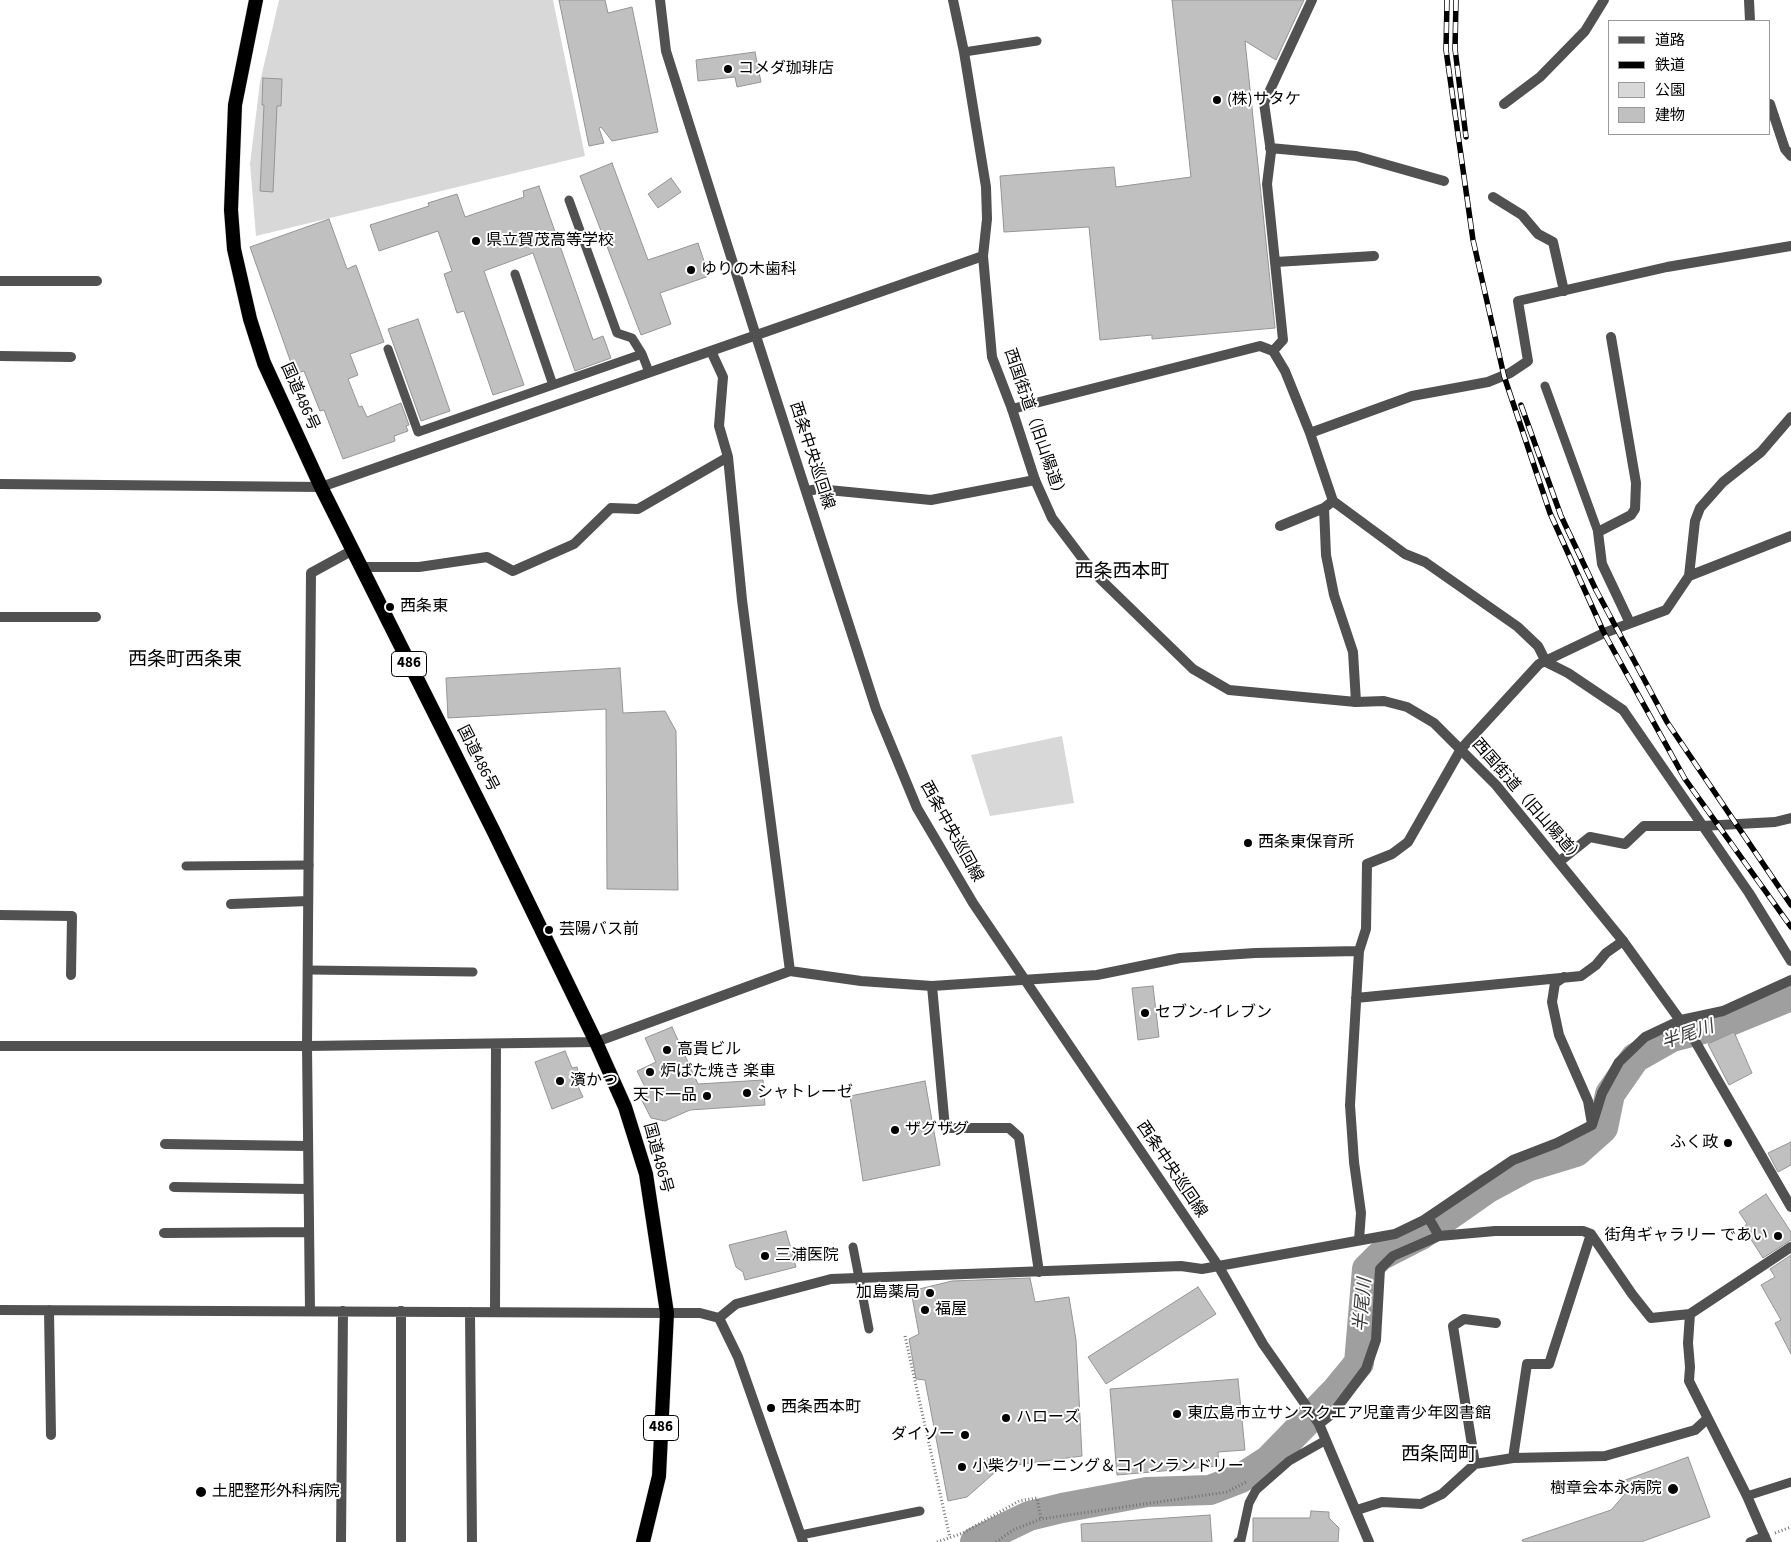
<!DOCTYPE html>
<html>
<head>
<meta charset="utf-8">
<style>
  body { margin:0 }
  #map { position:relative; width:1791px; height:1542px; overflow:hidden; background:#fff; font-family:"Source Sans 3","Noto Sans JP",sans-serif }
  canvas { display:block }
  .legend { position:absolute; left:1608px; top:20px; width:162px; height:115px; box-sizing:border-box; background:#fff; border:1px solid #999; margin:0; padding:6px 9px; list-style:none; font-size:15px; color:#000 }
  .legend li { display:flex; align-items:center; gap:10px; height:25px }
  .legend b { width:25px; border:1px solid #999 }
</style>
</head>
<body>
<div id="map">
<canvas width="1791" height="1542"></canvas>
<ul class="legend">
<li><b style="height:6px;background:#515151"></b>道路</li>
<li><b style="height:6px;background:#000"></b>鉄道</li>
<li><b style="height:14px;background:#d8d8d8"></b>公園</li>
<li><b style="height:14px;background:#c0c0c0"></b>建物</li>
</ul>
</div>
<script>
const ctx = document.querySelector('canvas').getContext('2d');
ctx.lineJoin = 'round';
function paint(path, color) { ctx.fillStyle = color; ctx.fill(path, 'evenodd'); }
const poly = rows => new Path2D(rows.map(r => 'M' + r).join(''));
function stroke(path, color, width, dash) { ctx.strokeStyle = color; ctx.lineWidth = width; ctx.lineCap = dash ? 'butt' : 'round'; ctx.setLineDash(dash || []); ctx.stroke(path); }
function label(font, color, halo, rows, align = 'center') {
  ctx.font = font + ' "Source Sans 3","Noto Sans JP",sans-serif'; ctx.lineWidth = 4; ctx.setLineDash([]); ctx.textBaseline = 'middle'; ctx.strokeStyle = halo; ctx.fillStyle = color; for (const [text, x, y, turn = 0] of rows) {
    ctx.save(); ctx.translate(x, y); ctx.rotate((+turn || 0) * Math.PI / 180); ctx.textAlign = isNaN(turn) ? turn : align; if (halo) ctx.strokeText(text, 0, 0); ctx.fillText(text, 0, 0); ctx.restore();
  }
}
paint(poly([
  [279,0,553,0,585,156,256,236,250,164,260,82],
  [1062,736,1074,803,990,816,971,755]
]), '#d8d8d8');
stroke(poly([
  [975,1542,1029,1516,1062,1508,1147,1492,1210,1490,1241,1478,1269,1460,1336,1391,1359,1363,1367,1269,1380,1256,1421,1235,1488,1188,1527,1167,1576,1152,1603,1128,1610,1094,1635,1058,1672,1037,1723,1024,1791,996]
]), '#9f9f9f', 30);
const building = poly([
  [559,0,605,0,608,13,632,7,658,132,612,141,601,127,599,128,604,143,589,146,559,0],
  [1172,0,1304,0,1276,60,1245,41,1275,328,1152,339,1152,335,1100,340,1089,227,1004,232,1000,176,1114,167,1116,187,1191,177,1172,0],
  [755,52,761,82,737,87,735,77,698,81,696,60,755,52],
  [263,78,282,79,281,106,277,106,273,192,260,191,264,105,262,105,263,78],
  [612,163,648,260,698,243,709,276,660,293,671,324,641,335,580,176,612,163],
  [671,178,681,192,658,208,648,194,671,178],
  [539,186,593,340,603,336,611,358,575,371,533,253,484,271,524,385,493,395,464,311,457,313,444,274,452,271,438,231,379,251,370,225,429,206,428,203,457,194,465,217,524,197,523,191,539,186],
  [329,219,347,269,356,265,384,342,350,354,358,375,348,379,359,407,362,406,367,417,401,403,409,425,406,426,408,431,394,436,395,441,343,459,324,410,320,411,304,371,295,374,250,247,329,219],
  [418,319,450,411,421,421,388,329,418,319],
  [620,668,623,713,665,711,676,731,678,890,607,889,606,709,448,718,446,678,620,668],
  [1153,986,1159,1037,1138,1040,1132,988,1153,986],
  [672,1027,698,1084,763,1080,765,1105,690,1110,665,1121,651,1118,637,1091,645,1087,637,1071,656,1062,645,1038,672,1027],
  [1734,1032,1752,1073,1729,1085,1708,1044,1734,1032],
  [565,1051,572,1068,577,1067,581,1080,576,1082,583,1097,552,1109,535,1062,565,1051],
  [925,1081,940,1165,863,1181,850,1096,925,1081],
  [1791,1142,1791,1165,1778,1172,1768,1153,1791,1142],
  [1766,1194,1791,1232,1791,1240,1763,1258,1743,1227,1747,1224,1739,1212,1766,1194],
  [786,1231,796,1267,745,1280,743,1272,736,1267,729,1245,786,1231],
  [1791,1255,1791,1354,1775,1323,1781,1320,1761,1285,1775,1277,1770,1269,1791,1255],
  [1030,1278,1035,1302,1069,1297,1076,1340,1082,1456,1001,1467,967,1497,948,1501,925,1380,916,1379,909,1339,919,1334,911,1291,952,1281,1030,1278],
  [1198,1287,1216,1314,1106,1384,1088,1357,1198,1287],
  [1238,1379,1245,1450,1218,1452,1219,1466,1117,1475,1110,1389,1238,1379],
  [1688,1457,1710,1517,1641,1542,1523,1542,1522,1540,1611,1510,1625,1494,1620,1482,1688,1457],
  [1311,1511,1329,1512,1329,1518,1339,1528,1338,1542,1253,1542,1253,1518,1310,1518,1311,1511],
  [1210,1515,1212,1542,1082,1542,1081,1524,1210,1515]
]);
paint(building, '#c0c0c0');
stroke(building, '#959595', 1);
const trunk = poly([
  [256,0,235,105,231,210,234,249,250,319,264,363,321,487,493,830,596,1042,625,1107,646,1174,667,1313,659,1476,643,1542]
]);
stroke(trunk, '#dbdbdb', 15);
stroke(poly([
  [905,1336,950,1538],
  [1775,1533,1791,1527],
  [937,1542,963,1533,1019,1501,1037,1498,1041,1519],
  [996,1542,1013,1530,1041,1519,1227,1492,1246,1482]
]), '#737373', 3, [1, 2.5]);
stroke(poly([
  [964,52,1037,41],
  [569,200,617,333,632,338,642,354],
  [515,274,553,385],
  [388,349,418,432,642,354,649,372],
  [1545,386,1598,532],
  [186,866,309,865],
  [308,970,473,972],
  [853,1247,869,1329],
  [1747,1496,1791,1482],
  [801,1535,920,1511],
  [1238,1542,1241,1540,1249,1503,1256,1490,1289,1461,1326,1440],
  [1750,1542,1765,1536]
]), '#515151', 9);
stroke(poly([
  [1749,0,1750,21],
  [1504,104,1540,77,1585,31,1604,0],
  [1770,104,1785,149,1791,156],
  [1270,148,1356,156,1444,181],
  [1493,197,1522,215,1538,234,1553,242,1564,291],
  [1276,262,1374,256],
  [0,281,97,281],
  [1611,337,1636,483,1635,509,1631,515,1598,532,1602,564,1630,623],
  [711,351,723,377,719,426,728,457,742,600,790,971,861,981,932,986,1097,975,1180,958,1255,953,1359,951],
  [1273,351,1283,340,1267,184,1271,152,1264,103,1312,0],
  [0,356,71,357],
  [1012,409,1260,346,1273,351,1285,371,1310,433,1333,501,1405,554,1425,562,1518,627,1538,646,1546,662,1568,673,1623,710,1749,893,1791,961],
  [1310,433,1412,396,1488,382,1510,373,1528,361,1518,301,1667,267,1791,246],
  [0,484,321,487,983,256],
  [807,491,818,489,931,500,1035,480],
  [1333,501,1324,508,1326,555,1334,595,1353,652,1356,702],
  [1280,526,1324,508],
  [361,567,419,567,487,557,513,571,574,544,611,508,638,509,728,457],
  [1689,576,1791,536],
  [0,617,96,617],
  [231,904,308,901],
  [0,915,72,916,71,975],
  [1564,977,1555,983,1552,1002,1559,1035,1588,1101,1592,1124],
  [932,986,945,1128,1009,1128,1019,1137,1039,1272],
  [1356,998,1581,976,1596,965,1606,953,1623,941],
  [0,1046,307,1046,596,1042,790,971],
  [165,1144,308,1146],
  [174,1187,308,1189],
  [1428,1217,1439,1236],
  [164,1233,309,1232],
  [1359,1240,1361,1213,1354,1162,1350,1105,1359,951,1366,929,1367,864,1392,854,1408,842,1461,749,1539,664,1604,633,1666,610,1689,576,1695,521,1700,508,1723,482,1761,452,1791,417],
  [0,1310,667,1313],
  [49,1310,51,1435],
  [310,1311,307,1046,311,573,353,550],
  [470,1312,472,1542],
  [495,1312,496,1044],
  [719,1318,736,1304,831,1279,1181,1266,1202,1269,1395,1234,1424,1220,1513,1160,1557,1143,1592,1125,1602,1093,1619,1062,1645,1037,1681,1020,1723,1011,1791,980],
  [1319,1424,1333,1413,1366,1369,1376,1340,1380,1269,1393,1256,1439,1236,1495,1231,1583,1231,1591,1234,1632,1294,1651,1318,1690,1314],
  [1513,1458,1527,1364,1549,1364,1591,1234],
  [1475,1464,1513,1458,1605,1456,1695,1430,1707,1419],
  [1357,1510,1382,1502,1421,1504,1442,1494,1475,1464,1453,1326,1464,1319,1496,1323],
  [401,1540,401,1311],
  [341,1542,343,1311],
  [1767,1542,1747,1496,1689,1381,1690,1367,1688,1343,1690,1314,1791,1247]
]), '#515151', 10);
stroke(poly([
  [660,0,666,51,756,336,876,709,917,808,973,903,1219,1267,1263,1344,1319,1424,1369,1542],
  [953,0,964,52,986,187,987,219,983,256,992,357,1012,409,1035,480,1052,518,1092,571,1193,669,1229,690,1356,702,1384,701,1407,707,1434,723,1496,785,1623,941,1695,1041,1791,1207],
  [1560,861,1590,837,1625,844,1644,826,1702,826,1775,822,1791,818],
  [667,1313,700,1313,719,1318,738,1357,803,1542]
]), '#515151', 10);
stroke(trunk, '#000', 14);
const rail = poly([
  [1447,0,1446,50,1473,240,1504,376,1550,513,1604,633,1685,779,1791,927],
  [1456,0,1455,49,1466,137],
  [1521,405,1561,516,1596,590,1667,722,1791,905]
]);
stroke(rail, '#000', 5.5);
stroke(rail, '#fff', 4, [11]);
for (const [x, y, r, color] of [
  [728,69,5,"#000"],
  [1217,100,5,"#000"],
  [476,241,5,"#000"],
  [691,270,5,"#000"],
  [390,607,5,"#000"],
  [1248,843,5,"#000"],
  [549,930,5,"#000"],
  [1145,1013,5,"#000"],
  [667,1050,5,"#000"],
  [650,1072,5,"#000"],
  [560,1081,5,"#000"],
  [747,1093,5,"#000"],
  [707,1096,5,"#000"],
  [895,1130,5,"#000"],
  [1728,1143,5,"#000"],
  [1778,1236,5,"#000"],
  [765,1256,5,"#000"],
  [930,1293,5,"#000"],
  [925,1310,5,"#000"],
  [771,1408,5,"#000"],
  [1177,1414,5,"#000"],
  [1006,1418,5,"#000"],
  [965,1435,5,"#000"],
  [962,1467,5,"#000"],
  [1673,1489,6,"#000"],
  [201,1492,6,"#000"]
]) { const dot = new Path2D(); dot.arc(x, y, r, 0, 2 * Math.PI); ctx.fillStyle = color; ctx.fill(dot); stroke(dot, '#fff', 2); }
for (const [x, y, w] of [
  [409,664,35],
  [661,1428,35]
]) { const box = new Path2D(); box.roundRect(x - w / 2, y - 12.5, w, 25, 4); ctx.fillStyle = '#fff'; ctx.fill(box); stroke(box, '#000', 1); }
label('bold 15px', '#000', null, [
  ["486",409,664],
  ["486",661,1428]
]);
label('16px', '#000', '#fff', [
  ["コメダ珈琲店",738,69],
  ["(株)サタケ",1227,100],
  ["県立賀茂高等学校",486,241],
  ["ゆりの木歯科",701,270],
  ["西条東",400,607],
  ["西条東保育所",1258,843],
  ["芸陽バス前",559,930],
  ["セブン-イレブン",1155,1013],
  ["高貴ビル",677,1050],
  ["炉ばた焼き 楽車",660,1072],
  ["濱かつ",570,1081],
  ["シャトレーゼ",757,1093],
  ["天下一品",697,1096,"right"],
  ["ザグザグ",905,1130],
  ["ふく政",1718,1143,"right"],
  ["街角ギャラリー であい",1768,1236,"right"],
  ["三浦医院",775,1256],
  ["加島薬局",920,1293,"right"],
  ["福屋",935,1310],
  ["西条西本町",781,1408],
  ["東広島市立サンスクエア児童青少年図書館",1187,1414],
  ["ハローズ",1016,1418],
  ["ダイソー",955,1435,"right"],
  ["小柴クリーニング＆コインランドリー",972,1467],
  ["樹章会本永病院",1662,1489,"right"],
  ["土肥整形外科病院",212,1492]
], 'left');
label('16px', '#000', '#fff', [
  ["国道486号",299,397,66],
  ["西国街道（旧山陽道）",1034,425,71],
  ["西条中央巡回線",811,456,72],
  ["国道486号",477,759,63],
  ["西国街道（旧山陽道）",1527,802,49],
  ["西条中央巡回線",951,832,61],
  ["国道486号",657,1158,75],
  ["西条中央巡回線",1171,1170,56]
]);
label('italic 18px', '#404040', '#fff', [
  ["半尾川",1688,1036,-19],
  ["半尾川",1364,1305,-85]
]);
label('19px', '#000', '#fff', [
  ["西条西本町",1122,573],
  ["西条町西条東",185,661],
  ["西条岡町",1439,1456]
]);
</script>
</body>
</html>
